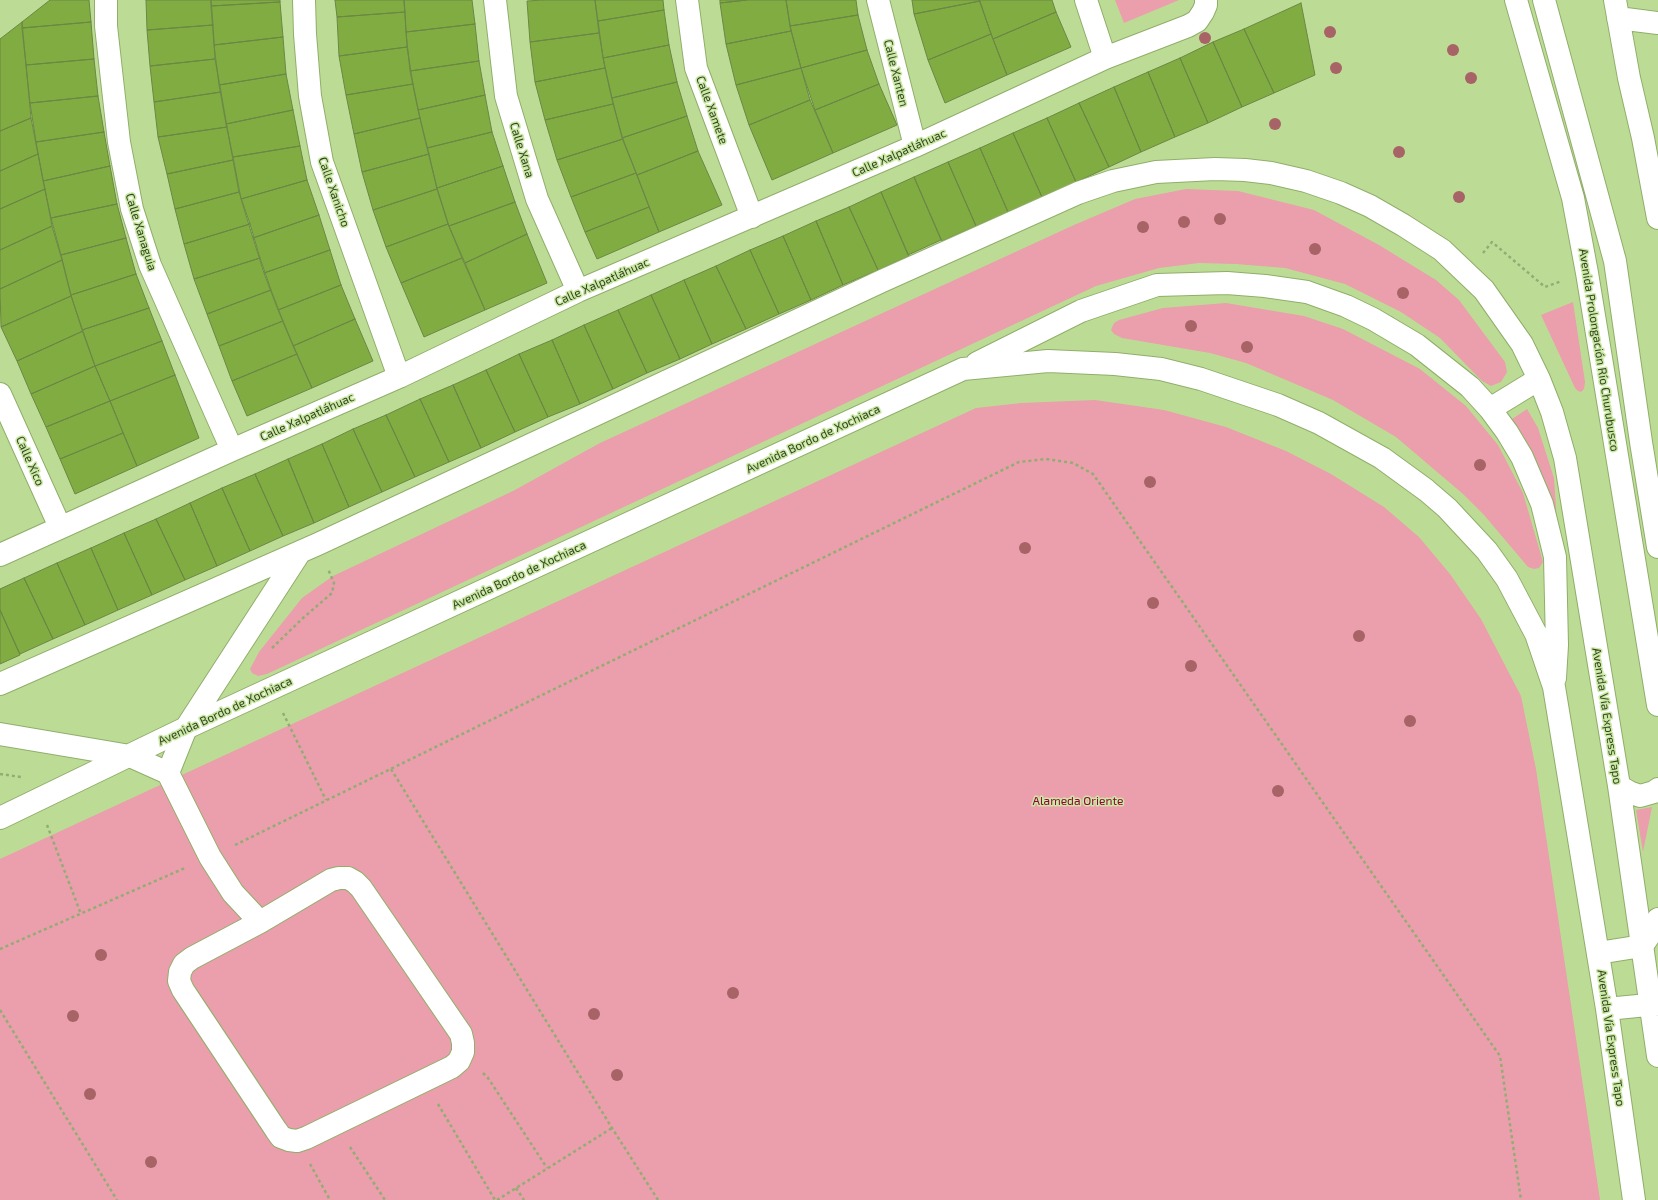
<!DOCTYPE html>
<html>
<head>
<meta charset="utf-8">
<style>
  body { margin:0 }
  canvas { display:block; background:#bcdc96 }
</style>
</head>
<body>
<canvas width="1658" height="1200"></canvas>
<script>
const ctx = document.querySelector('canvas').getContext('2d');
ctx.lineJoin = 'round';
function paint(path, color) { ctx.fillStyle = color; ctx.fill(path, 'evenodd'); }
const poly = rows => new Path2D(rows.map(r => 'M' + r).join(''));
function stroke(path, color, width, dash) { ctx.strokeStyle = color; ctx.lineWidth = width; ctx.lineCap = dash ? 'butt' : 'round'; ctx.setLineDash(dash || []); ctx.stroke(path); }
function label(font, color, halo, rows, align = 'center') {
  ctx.font = font + ' "Exo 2",sans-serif'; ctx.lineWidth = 3; ctx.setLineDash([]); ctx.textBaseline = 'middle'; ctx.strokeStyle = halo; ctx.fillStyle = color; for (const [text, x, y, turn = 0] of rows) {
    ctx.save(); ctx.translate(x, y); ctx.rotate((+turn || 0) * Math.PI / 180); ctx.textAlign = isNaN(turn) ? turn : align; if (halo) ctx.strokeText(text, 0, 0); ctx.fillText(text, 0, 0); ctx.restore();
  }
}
paint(poly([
  [1115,0,1179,0,1124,23],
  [1186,189,1238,191,1314,210,1379,245,1436,280,1459,300,1505,362,1507,372,1501,382,1491,386,1482,381,1440,338,1401,312,1345,284,1285,268,1236,264,1199,263,1159,268,1096,286,267,674,258,676,252,673,250,669,259,652,302,598,333,576,513,491,600,443,1074,225,1135,199],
  [1573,302,1585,382,1584,389,1581,392,1578,391,1575,388,1541,315],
  [1226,303,1304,316,1343,329,1420,369,1466,406,1498,445,1523,493,1543,562,1539,568,1534,569,1528,567,1484,515,1463,494,1396,437,1333,400,1246,363,1210,353,1122,338,1114,334,1111,330,1114,323,1119,320,1163,308],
  [1095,400,1164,410,1226,427,1286,451,1331,474,1384,507,1419,537,1450,574,1481,619,1521,696,1536,769,1600,1200,0,1200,0,859,976,408,1021,403],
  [1527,409,1538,428,1554,478,1557,522,1509,421],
  [1652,807,1643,852,1636,810]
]), '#eb9eab');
const building = poly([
  [50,0,89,0,91,22,22,28,22,22,50,0],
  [146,0,211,0,213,25,147,30,146,0],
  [211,0,280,0,280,2,211,6,211,0],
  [335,0,404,0,405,12,337,17,335,0],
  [404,0,472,0,475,24,406,32,404,0],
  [543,0,595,0,599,33,530,42,527,1,543,0],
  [595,0,663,0,664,10,598,21,595,0],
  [720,0,747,0,720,3,720,0],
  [747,0,786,0,791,31,726,44,720,3,747,0],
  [786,0,856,0,858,15,790,26,786,0],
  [912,0,979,0,980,1,914,14,912,0],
  [979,0,1052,0,1056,12,993,39,979,0],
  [980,1,991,34,928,60,914,14,980,1],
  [280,2,283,37,214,45,211,6,280,2],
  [1301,3,1315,75,1274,93,1244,29,1301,3],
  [664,10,669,45,603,58,598,21,664,10],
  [405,12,407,47,339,56,337,17,405,12],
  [1056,12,1071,47,1007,75,993,39,1056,12],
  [858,15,867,50,801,68,790,26,858,15],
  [22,22,31,118,0,131,0,39,22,22],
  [91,22,94,59,26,65,22,28,91,22],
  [475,24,479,61,410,71,406,32,475,24],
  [213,25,215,59,150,66,147,30,213,25],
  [1244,29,1274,93,1242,107,1213,42,1244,29],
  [791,31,801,68,736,85,726,44,791,31],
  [599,33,605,68,535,82,530,42,599,33],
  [991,34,1007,75,945,103,928,60,991,34],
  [283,37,286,74,219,85,214,45,283,37],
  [1213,42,1242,107,1208,123,1180,58,1213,42],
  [669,45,677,82,612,98,603,58,669,45],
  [407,47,413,84,346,95,339,56,407,47],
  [867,50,879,84,815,110,801,68,867,50],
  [1180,58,1208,123,1175,137,1148,72,1180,58],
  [94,59,98,96,30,103,26,65,94,59],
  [215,59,221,92,154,102,150,66,215,59],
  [479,61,485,95,418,110,410,71,479,61],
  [605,68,613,104,545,120,535,82,605,68],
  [801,68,810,100,749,125,736,85,801,68],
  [1148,72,1175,137,1141,152,1114,87,1148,72],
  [286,74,293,110,226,124,219,85,286,74],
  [677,82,687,116,622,138,612,98,677,82],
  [413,84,420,118,354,134,346,95,413,84],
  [879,84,897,125,833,153,815,110,879,84],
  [1114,87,1141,152,1109,167,1079,103,1114,87],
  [221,92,227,127,158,137,154,102,221,92],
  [485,95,492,132,427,148,418,110,485,95],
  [98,96,104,132,36,142,30,103,98,96],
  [810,100,833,153,772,180,749,125,810,100],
  [1079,103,1109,167,1076,182,1047,118,1079,103],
  [613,104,623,139,557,160,545,120,613,104],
  [293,110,300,146,233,157,226,124,293,110],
  [687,116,698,151,637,175,622,138,687,116],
  [31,118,38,154,0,171,0,131,31,118],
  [420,118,429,154,362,172,354,134,420,118],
  [1047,118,1076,182,1042,197,1013,133,1047,118],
  [227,127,233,160,167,174,158,137,227,127],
  [104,132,110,166,43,181,36,142,104,132],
  [492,132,503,166,437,188,427,148,492,132],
  [1013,133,1042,197,1008,212,980,148,1013,133],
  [623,139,636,173,571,197,557,160,623,139],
  [300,146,307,180,241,199,233,157,300,146],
  [980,148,1008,212,976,226,948,162,980,148],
  [698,151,722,205,659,232,637,175,698,151],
  [38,154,45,189,0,209,0,171,38,154],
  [429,154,437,189,373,210,362,172,429,154],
  [233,160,239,192,175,209,167,174,233,160],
  [948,162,976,226,942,241,914,177,948,162],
  [110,166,117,204,51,218,43,181,110,166],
  [503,166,515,202,449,226,437,188,503,166],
  [636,173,649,207,585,232,571,197,636,173],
  [914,177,941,240,908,255,881,192,914,177],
  [307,180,319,215,253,238,241,199,307,180],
  [45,189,52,226,0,250,0,209,45,189],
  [437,189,448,224,386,247,373,210,437,189],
  [239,192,250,224,184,244,175,209,239,192],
  [881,192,909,256,878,270,849,207,881,192],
  [515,202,527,234,465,263,449,226,515,202],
  [117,204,126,238,61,255,51,218,117,204],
  [649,207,659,232,597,259,585,232,649,207],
  [849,207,878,270,843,285,816,221,849,207],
  [319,215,330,250,264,273,253,238,319,215],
  [816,221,843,285,811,300,783,236,816,221],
  [250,224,260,258,194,279,184,244,250,224],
  [448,224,462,258,401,283,386,247,448,224],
  [52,226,62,260,0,289,0,250,52,226],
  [527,234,547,283,485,310,465,263,527,234],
  [783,236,811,300,779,314,750,250,783,236],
  [126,238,136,274,71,295,61,255,126,238],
  [330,250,341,285,278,310,264,273,330,250],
  [750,250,779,314,746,329,716,266,750,250],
  [260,258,271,290,207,314,194,279,260,258],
  [462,258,485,310,424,337,401,283,462,258],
  [62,260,71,296,1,327,0,289,62,260],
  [716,266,746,329,712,344,684,280,716,266],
  [136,274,149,308,82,330,71,295,136,274],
  [684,280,712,344,680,359,651,295,684,280],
  [341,285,355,319,293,346,278,310,341,285],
  [271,290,283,321,219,346,207,314,271,290],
  [651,295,680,359,647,373,618,310,651,295],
  [71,296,83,331,17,361,1,327,71,296],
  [149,308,162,341,95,366,82,330,149,308],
  [618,310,647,373,613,389,584,325,618,310],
  [355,319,373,361,312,388,293,346,355,319],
  [283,321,297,354,232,381,219,346,283,321],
  [584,325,613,389,580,404,552,340,584,325],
  [83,331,95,366,31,394,17,361,83,331],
  [552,340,580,404,548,417,519,354,552,340],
  [162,341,175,375,110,401,95,366,162,341],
  [297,354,312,388,247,416,232,381,297,354],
  [519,354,548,417,515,432,486,370,519,354],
  [95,366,110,401,46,427,31,394,95,366],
  [486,370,515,432,481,448,453,385,486,370],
  [175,375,199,438,137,466,110,401,175,375],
  [453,385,481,448,449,462,420,399,453,385],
  [420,399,449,462,415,477,386,415,420,399],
  [110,401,123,433,60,459,46,427,110,401],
  [386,415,415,477,382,492,353,429,386,415],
  [353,429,382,492,349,507,322,444,353,429],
  [123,433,137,466,75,494,60,459,123,433],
  [322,444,349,507,314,523,288,459,322,444],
  [288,459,314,523,283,536,255,474,288,459],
  [255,474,283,536,250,551,222,488,255,474],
  [222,488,250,551,217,566,190,503,222,488],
  [190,503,217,566,185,580,156,519,190,503],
  [156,519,185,580,152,595,124,533,156,519],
  [124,533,152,595,118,610,91,548,124,533],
  [91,548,118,610,85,625,57,563,91,548],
  [57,563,85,625,53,639,24,578,57,563],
  [24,578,53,639,20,654,0,610,0,589,24,578],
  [0,610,20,655,0,664,0,610]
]);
paint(building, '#81ac42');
stroke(building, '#6a8744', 1);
const minor = poly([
  [106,0,106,26,119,142,132,209,150,265,232,450],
  [304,0,305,34,310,96,322,162,399,377],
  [495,0,506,96,537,199,578,291],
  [687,0,696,68,752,217],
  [878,0,915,146],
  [1086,0,1105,58],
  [1516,0,1573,198,1587,273,1658,705],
  [1544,0,1615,261,1641,442,1658,547],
  [1615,0,1629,78,1643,138,1658,218],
  [1618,18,1658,23],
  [0,394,60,527],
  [0,555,232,450,399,377,578,291,915,146,1105,58,1188,26,1197,21,1203,12,1206,5,1206,0],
  [130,756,168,773,210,857,233,893,260,922],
  [168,773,186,728],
  [339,878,348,878,355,882,361,888,461,1034,463,1043,463,1052,459,1061,452,1067,306,1138,297,1141,289,1140,281,1137,276,1130,183,990,179,981,180,972,184,964,192,958,260,922,331,880,339,878],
  [1598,953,1642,946,1656,926,1658,919]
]);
const major = poly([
  [977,363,1081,311,1157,285,1227,283,1265,286,1307,292,1346,306,1373,319,1417,345,1470,387,1490,409,1507,432,1522,457,1542,504,1555,557,1557,645,1555,678],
  [1490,409,1539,379],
  [0,684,318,544,882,281,1078,193,1113,181,1156,172,1215,169,1245,170,1271,173,1306,181,1341,193,1370,206,1403,225,1442,250,1484,290,1522,344,1539,379,1552,412,1565,458,1619,786,1658,1056],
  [186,728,300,552],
  [0,734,130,756],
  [1619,786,1629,792,1640,796,1654,792,1658,789],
  [0,818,186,728,963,369,1048,361,1115,364,1161,369,1201,379,1278,405,1319,423,1382,458,1426,490,1447,508,1487,551,1507,579,1536,634,1554,687,1607,1009,1634,1200],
  [1607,1009,1658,1004]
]);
stroke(minor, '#90ae6a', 24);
stroke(major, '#90ae6a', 24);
stroke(poly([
  [1483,253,1492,242,1545,287,1562,281],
  [272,648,303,618,332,593,334,583,328,569],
  [283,713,326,800],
  [391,769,612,1128,658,1200],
  [0,774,21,777],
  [47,825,81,914],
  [235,845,1019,462,1046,459,1073,463,1093,474,1500,1056,1521,1200],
  [0,949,185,868],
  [0,1010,117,1200],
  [483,1073,488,1078,547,1168],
  [438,1104,495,1200],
  [350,1147,385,1200],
  [310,1164,330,1200],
  [516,1188,524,1200],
  [497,1200,612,1128]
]), '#92ad73', 2.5, [3, 3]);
stroke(minor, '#fff', 22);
stroke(major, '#fff', 22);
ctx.fillStyle = '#a76365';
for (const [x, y] of [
  [1330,32],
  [1205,38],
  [1453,50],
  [1336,68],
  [1471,78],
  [1275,124],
  [1399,152],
  [1459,197],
  [1220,219],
  [1184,222],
  [1143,227],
  [1315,249],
  [1403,293],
  [1191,326],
  [1247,347],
  [1480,465],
  [1150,482],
  [1025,548],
  [1153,603],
  [1359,636],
  [1191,666],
  [1410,721],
  [1278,791],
  [101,955],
  [733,993],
  [594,1014],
  [73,1016],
  [617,1075],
  [90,1094],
  [151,1162]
]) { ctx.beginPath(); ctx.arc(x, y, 6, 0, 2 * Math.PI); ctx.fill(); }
label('12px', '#344124', '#c9e9a2', [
  ["Calle Xanten",896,73,76],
  ["Calle Xamete",712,110,70],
  ["Calle Xana",522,150,73],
  ["Calle Xalpatláhuac",899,153,-24],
  ["Calle Xanicho",334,192,71],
  ["Calle Xanaguia",141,232,73],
  ["Calle Xalpatláhuac",602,282,-24],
  ["Avenida Prolongación Río Churubusco",1599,350,81],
  ["Calle Xalpatláhuac",307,417,-24],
  ["Avenida Bordo de Xochiaca",813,439,-25],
  ["Calle Xico",30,461,66],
  ["Avenida Bordo de Xochiaca",519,575,-25],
  ["Avenida Bordo de Xochiaca",225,711,-25],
  ["Avenida Vía Express Tapo",1607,716,81],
  ["Avenida Vía Express Tapo",1611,1038,82]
]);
label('12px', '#95003d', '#c9e9a2', [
  ["Alameda Oriente",1078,801]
]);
</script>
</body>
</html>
